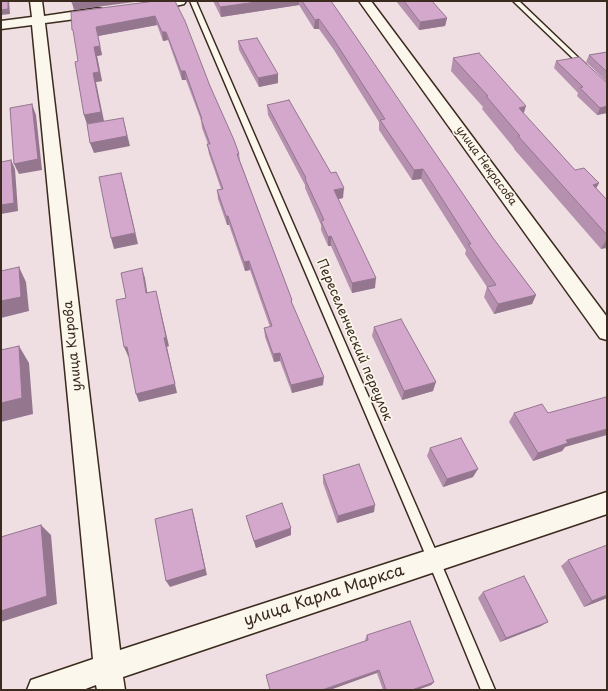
<!DOCTYPE html>
<html>
<head>
<meta charset="utf-8">
<style>
  body { margin:0 }
  #map { position:relative; width:608px; height:691px; overflow:hidden; background:#efdfe2; font-family:"Playpen Sans",sans-serif }
  canvas { display:block }
  .frame { position:absolute; inset:0; border:2px solid #3b2a1e; pointer-events:none }
</style>
</head>
<body>
<div id="map">
<canvas width="608" height="691"></canvas>
<div class="frame"></div>
</div>
<script>
const ctx = document.querySelector('canvas').getContext('2d');
ctx.lineJoin = 'round';
const poly = rows => new Path2D(rows.map(r => 'M' + r).join(''));
function stroke(path, color, width, dash) { ctx.strokeStyle = color; ctx.lineWidth = width; ctx.lineCap = dash ? 'butt' : 'round'; ctx.setLineDash(dash || []); ctx.stroke(path); }
function paint(path, color) { ctx.fillStyle = color; ctx.fill(path, 'evenodd'); }
function label(font, color, halo, rows, align = 'center') {
  ctx.font = font + ' "Playpen Sans",sans-serif'; ctx.lineWidth = 3.5; ctx.setLineDash([]); ctx.textBaseline = 'middle'; ctx.strokeStyle = halo; ctx.fillStyle = color; for (const [text, x, y, turn = 0] of rows) {
    ctx.save(); ctx.translate(x, y); ctx.rotate((+turn || 0) * Math.PI / 180); ctx.textAlign = isNaN(turn) ? turn : align; if (halo) ctx.strokeText(text, 0, 0); ctx.fillText(text, 0, 0); ctx.restore();
  }
}
const lane = poly([
  [190,1,196,1,438,556,495,690,481,690,429,563,190,1],
  [513,1,519,1,586,65,586,67,582,67,513,1]
]);
const street = poly([
  [30,1,42,1,44,16,98,8,102,9,104,12,102,15,98,16,45,23,120,650,607,492,607,514,123,677,125,690,97,690,96,685,83,690,27,690,31,680,93,659,32,25,1,29,1,21,32,17,30,1],
  [153,1,186,1,184,4,180,5,150,9,146,8,144,5,146,2,153,1],
  [359,1,371,1,607,317,607,340,600,338,359,1]
]);
stroke(lane, '#3b2a1e', 3);
stroke(street, '#3b2a1e', 3);
paint(lane, '#fbf7ec');
paint(street, '#fbf7ec');
paint(poly([
  [155,1,210,86,239,154,240,161,292,300,292,304,323,385,292,393,280,361,274,362,265,337,264,328,270,327,250,270,245,271,229,225,227,225,218,199,217,190,221,189,209,154,207,144,208,144,202,128,201,120,186,80,182,80,168,40,163,41,157,25,98,36,102,55,97,56,102,81,96,82,87,124,84,115,78,61,75,39],
  [213,1,331,1,493,238,536,295,532,304,494,314,484,297,487,287,465,254,466,250,421,179,412,180,379,130,379,122,334,50,319,29,314,29,299,5,221,17],
  [396,1,432,1,447,18,445,26,419,30],
  [238,41,278,74,278,83,259,87,239,50],
  [607,52,607,82,586,62,589,55],
  [453,58,524,114,575,170,599,183,596,188,607,200,607,250,605,248,601,249,514,149,514,148,482,109,483,107,451,71],
  [556,61,607,83,607,113,597,115,577,96,578,93,554,68],
  [267,105,343,198,338,199,375,288,352,293,331,246,328,246,321,230,321,225,305,188,305,185,268,115],
  [374,327,433,391,402,400,372,336],
  [514,413,548,413,565,447,562,451,533,461,509,422],
  [430,448,473,477,443,487,427,456],
  [323,475,374,512,337,523,323,483],
  [246,516,291,535,256,548,248,523],
  [568,560,607,598,584,607,561,566],
  [483,592,541,626,500,642,478,598],
  [367,635,434,682,431,685,417,690,383,690,365,640]
]), '#b690af');
paint(poly([
  [8,1,9,1,10,14,1,15,1,10],
  [89,1,142,1,74,10,72,3],
  [264,1,299,1,299,5,221,17,220,7],
  [155,16,157,25,98,36,102,55,97,56,102,81,96,82,104,121,87,124,84,115,93,73,96,27],
  [447,18,445,26,419,30,420,22],
  [319,19,319,29,314,29,315,20],
  [162,32,166,32,168,40,163,41],
  [181,71,185,71,186,80,182,80],
  [278,74,278,83,259,87,258,78],
  [32,104,36,115,42,170,19,174,14,164],
  [526,106,522,119,519,108],
  [607,106,607,113,597,115,600,108],
  [123,118,130,146,94,153,90,143],
  [11,160,15,169,18,211,1,214,1,205],
  [423,169,421,179,412,180,414,170],
  [121,173,124,184,138,244,114,249,111,238],
  [599,183,592,196,593,185],
  [344,188,343,198,334,200,334,190],
  [226,216,228,216,229,225,227,225],
  [331,236,331,246,328,246,328,237],
  [607,239,607,245,605,248,601,249],
  [249,261,250,270,245,271,244,262],
  [19,267,26,282,29,311,1,318,1,301],
  [142,268,145,278,149,303,146,293],
  [376,278,375,288,352,293,352,283],
  [156,291,169,346,167,347,177,393,139,402,136,394,164,338],
  [536,295,532,304,494,314,498,304],
  [19,346,29,363,33,414,1,422,1,403],
  [124,347,127,347,130,356,128,356],
  [280,353,280,361,274,362,273,354],
  [324,377,323,385,292,393,291,385],
  [436,382,433,391,402,400,404,391],
  [607,429,607,435,565,447,562,451,533,461,538,453,566,440],
  [478,469,473,477,443,487,447,479],
  [375,505,374,512,337,523,338,516],
  [192,509,194,516,207,575,170,587,166,581],
  [41,525,51,535,57,604,1,622,1,611],
  [291,528,291,535,256,548,254,541],
  [607,595,607,598,584,607,592,601],
  [548,622,541,626,500,642,506,638],
  [379,670,377,673,330,690,322,690],
  [434,682,431,685,417,690,412,690]
]), '#94768f');
const building = poly([
  [1,1,8,1,8,9,1,10,1,1],
  [72,1,89,1,72,3,72,1],
  [155,1,175,1,185,21,210,86,234,140,239,154,237,154,292,300,291,301,324,377,291,385,280,353,273,354,264,328,272,326,249,261,244,262,228,216,226,216,217,190,223,189,207,144,210,144,201,119,202,119,185,71,181,71,166,32,162,32,155,16,96,27,100,46,94,47,99,72,93,73,101,112,84,115,75,62,78,61,73,30,72,30,71,12,155,1],
  [217,1,264,1,220,7,217,1],
  [302,1,331,1,356,37,493,238,536,295,498,304,487,287,496,285,468,244,471,244,423,169,414,170,380,120,385,119,334,40,319,19,315,20,302,1],
  [404,1,432,1,447,18,420,22,404,1],
  [257,38,278,74,258,78,238,41,257,38],
  [607,52,607,72,589,55,607,52],
  [479,53,526,106,519,108,575,170,584,168,599,183,593,185,607,200,607,235,518,136,520,136,486,96,488,96,453,58,479,53],
  [579,57,607,83,607,106,600,108,580,88,583,87,556,61,579,57],
  [289,100,331,173,336,172,344,188,334,190,376,278,352,283,331,236,328,237,321,221,324,220,305,179,306,178,267,105,289,100],
  [32,104,38,159,14,164,10,108,32,104],
  [123,118,127,136,90,143,87,124,123,118],
  [11,160,14,203,1,205,1,162,11,160],
  [121,173,135,233,111,238,99,177,121,173],
  [19,267,21,297,1,301,1,271,19,267],
  [142,268,146,293,156,291,166,337,164,338,175,384,136,394,127,347,124,347,116,300,126,298,121,273,142,268],
  [401,319,436,382,404,391,374,327,401,319],
  [19,346,22,398,1,403,1,350,19,346],
  [606,397,607,398,607,429,566,440,568,443,538,453,514,413,542,404,548,413,606,397],
  [461,438,478,469,447,479,430,448,461,438],
  [359,464,375,505,338,516,323,475,359,464],
  [282,503,291,528,254,541,246,516,282,503],
  [192,509,205,569,166,581,155,519,192,509],
  [41,525,47,596,1,611,1,537,41,525],
  [607,545,607,595,592,601,568,560,607,545],
  [524,576,548,622,506,638,483,592,524,576],
  [410,621,434,682,412,690,386,690,379,670,322,690,270,690,266,675,368,640,367,635,410,621]
]);
paint(building, '#d4a8cc');
stroke(building, '#94768f', 1);
label('11px', '#3b2a1e', '#fbf7ec', [
  ["улица Некрасова",486,166,54]
]);
label('13px', '#3b2a1e', '#fbf7ec', [
  ["Переселенческий переулок",354,340,67],
  ["улица Кирова",73,346,-96]
]);
label('16px', '#3b2a1e', '#fbf7ec', [
  ["улица Карла Маркса",324,596,-18]
]);
</script>
</body>
</html>
